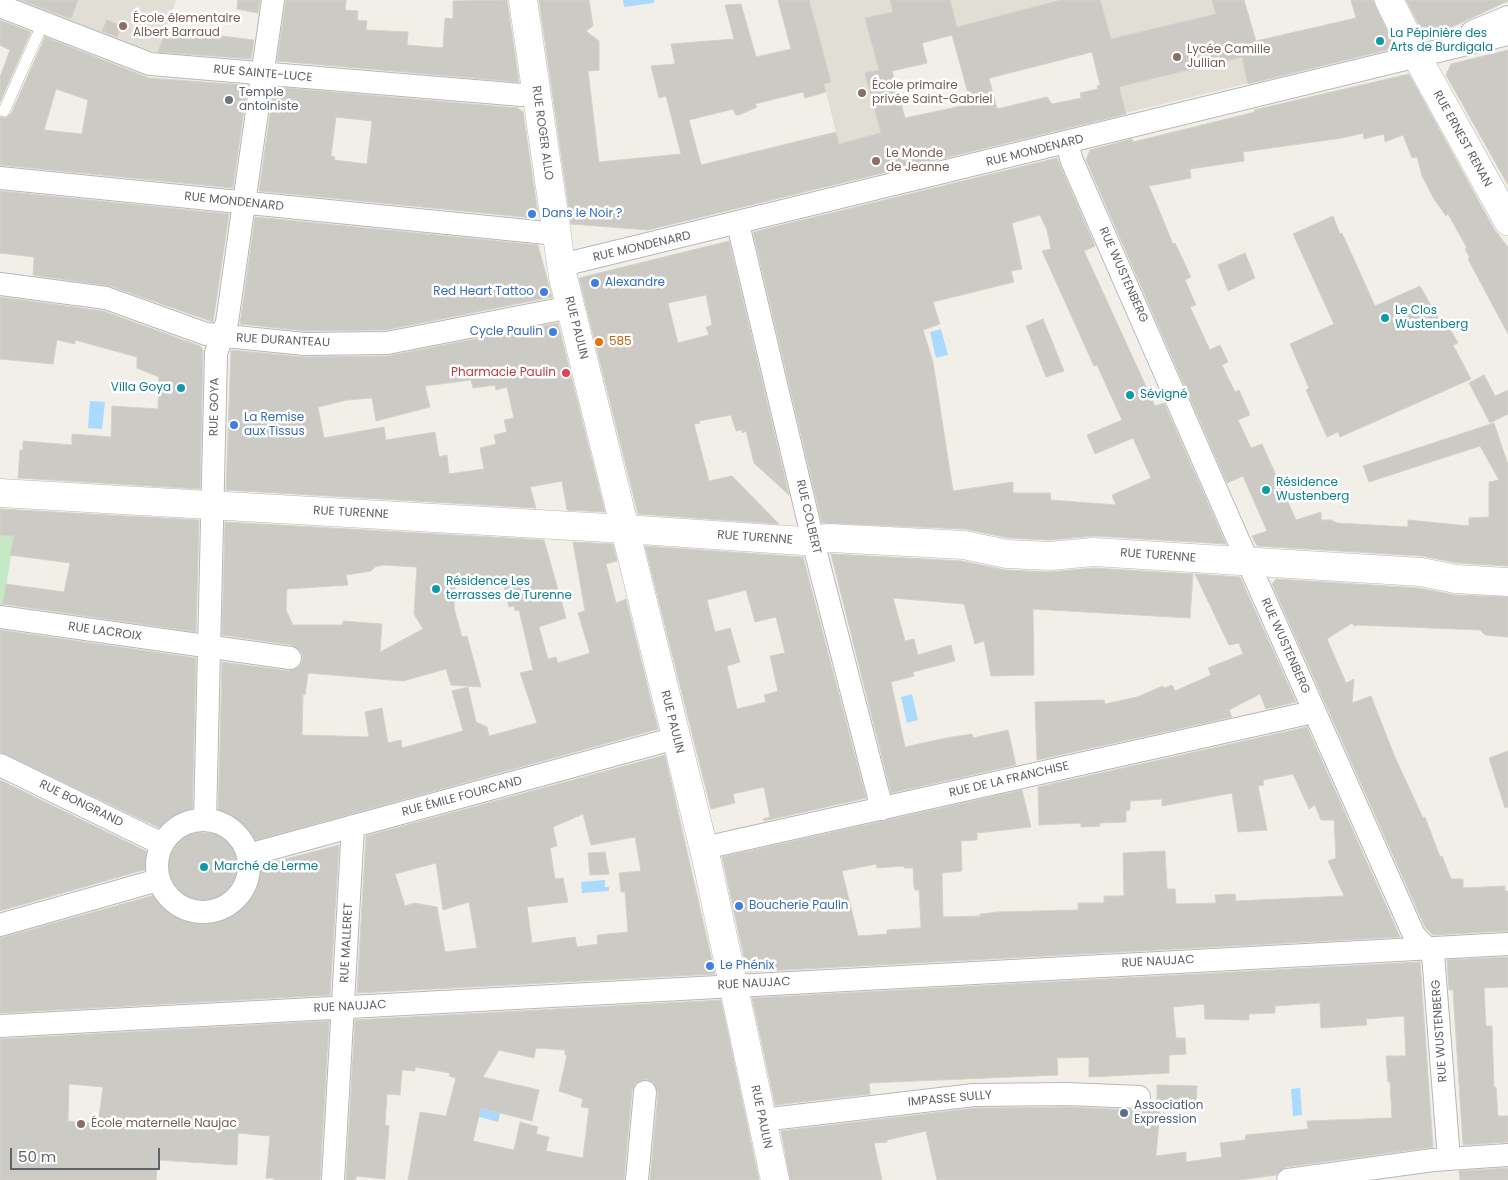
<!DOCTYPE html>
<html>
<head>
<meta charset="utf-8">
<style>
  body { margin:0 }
  #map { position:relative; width:1508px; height:1180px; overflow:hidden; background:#f1efe8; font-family:Poppins,sans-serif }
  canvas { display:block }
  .scale { position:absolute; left:10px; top:1148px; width:150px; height:22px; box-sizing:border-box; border:2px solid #5f6368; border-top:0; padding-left:6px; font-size:15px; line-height:18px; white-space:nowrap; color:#5f6368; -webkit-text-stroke:4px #fff; paint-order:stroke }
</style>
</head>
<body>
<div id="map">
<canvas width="1508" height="1180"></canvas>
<div class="scale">50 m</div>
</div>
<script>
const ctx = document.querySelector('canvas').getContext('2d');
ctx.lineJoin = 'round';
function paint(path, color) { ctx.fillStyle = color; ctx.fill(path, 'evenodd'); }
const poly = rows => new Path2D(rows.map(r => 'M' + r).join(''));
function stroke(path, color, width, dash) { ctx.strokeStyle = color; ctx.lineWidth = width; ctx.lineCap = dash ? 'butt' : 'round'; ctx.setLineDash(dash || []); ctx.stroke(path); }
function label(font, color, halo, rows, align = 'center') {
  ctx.font = font + ' Poppins,sans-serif'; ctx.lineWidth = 5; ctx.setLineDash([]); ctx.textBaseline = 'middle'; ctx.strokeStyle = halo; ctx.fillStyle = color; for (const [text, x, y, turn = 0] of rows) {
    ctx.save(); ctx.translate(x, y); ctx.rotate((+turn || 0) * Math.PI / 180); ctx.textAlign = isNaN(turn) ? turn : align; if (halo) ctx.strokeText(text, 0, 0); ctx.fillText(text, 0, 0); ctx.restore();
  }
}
paint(poly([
  [14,0,176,0,158,53,116,40],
  [778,0,1244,0,1266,79,1109,117,1092,52,966,85,952,35,922,43,927,63,892,71,917,164,839,144,824,84]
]), '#e1ded6');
paint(poly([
  [0,535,14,536,3,606,0,606]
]), '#c5e8c5');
paint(poly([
  [623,0,654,0,654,3,624,7],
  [941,329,948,355,936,358,930,332],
  [90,401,105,402,102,429,88,428],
  [912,694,918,720,907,723,901,697],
  [605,880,605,887,609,887,609,891,582,893,581,882],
  [1300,1088,1302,1115,1293,1116,1291,1089],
  [479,1105,501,1110,498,1122,476,1116]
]), '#aadaff');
const building = poly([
  [21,0,78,0,71,19,21,0],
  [238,0,260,0,258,13,237,9,238,0],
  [286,0,346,0,345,10,358,11,357,20,367,21,366,30,408,32,407,45,443,48,445,18,453,19,453,1,507,0,519,82,277,61,286,0],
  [539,0,589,0,593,26,586,31,599,41,599,70,588,71,599,162,681,154,666,96,659,98,651,66,675,64,671,44,734,39,725,5,741,4,756,57,791,49,778,0,809,0,831,82,824,84,826,92,805,98,803,92,755,104,757,107,739,115,736,115,733,109,689,120,701,165,836,132,839,144,881,133,865,73,879,70,865,18,893,12,890,0,950,0,957,27,1061,0,1100,0,1111,39,1216,14,1212,0,1244,0,1256,41,1356,18,1351,0,1373,0,1392,41,1387,50,1248,84,1242,57,1134,83,1119,87,1126,114,648,230,571,224,539,0],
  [952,35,971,104,905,118,892,71,927,63,922,43,952,35],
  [1092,52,1100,85,1097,86,1098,89,1080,93,1081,98,1052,104,1047,97,997,109,989,78,1092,52],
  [1406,0,1508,0,1508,1,1426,39,1406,0],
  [0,20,31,32,0,102,0,77,10,50,0,45,0,20],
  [107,20,122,26,117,37,102,31,107,20],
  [166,29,254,40,251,59,158,52,166,29],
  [45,37,149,78,245,85,247,88,233,188,0,165,0,117,5,118,11,114,45,37],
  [56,89,88,100,82,134,44,130,56,89],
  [1508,50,1508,185,1446,75,1451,64,1508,50],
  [1409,74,1494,229,1508,247,1508,334,1468,259,1470,258,1465,249,1467,248,1448,214,1446,216,1434,199,1422,176,1417,157,1412,158,1403,135,1385,142,1384,134,1364,139,1363,133,1342,138,1243,152,1244,161,1190,169,1191,178,1149,186,1173,244,1175,243,1191,277,1185,280,1196,305,1190,307,1210,350,1220,345,1228,362,1222,365,1235,392,1239,390,1250,415,1238,420,1251,448,1262,444,1296,520,1321,512,1321,520,1331,520,1337,523,1408,527,1408,520,1469,526,1469,518,1489,517,1489,482,1499,480,1480,446,1369,482,1363,466,1494,423,1508,465,1508,566,1458,563,1422,556,1257,546,1252,536,1267,531,1243,476,1227,483,1086,160,1090,150,1132,139,1133,142,1255,112,1254,110,1409,74],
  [274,87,518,108,523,112,538,214,534,218,259,191,274,87],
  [336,117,372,121,367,164,334,160,335,157,331,156,336,117],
  [1057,158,1095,246,1084,251,1155,406,1164,403,1226,544,1094,536,1050,540,1009,538,965,529,822,523,753,232,1057,158],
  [1040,215,1047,230,1051,249,1042,251,1094,366,1097,365,1122,420,1087,435,1095,454,1133,438,1151,478,1112,495,1116,505,1051,500,1050,493,1013,493,1013,482,953,491,933,362,923,330,940,324,933,302,1014,282,1011,271,1022,269,1012,223,1040,215],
  [0,191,229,214,213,322,110,286,33,275,34,257,0,253,0,191],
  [1333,216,1340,234,1342,233,1375,306,1420,286,1444,328,1448,325,1458,343,1453,345,1471,379,1340,437,1338,432,1327,437,1306,390,1309,388,1290,344,1334,324,1293,234,1333,216],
  [255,217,538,245,552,297,386,330,306,331,240,324,255,217],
  [729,241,789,495,754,463,746,431,742,433,742,430,736,431,731,415,699,421,700,423,694,424,709,481,732,476,779,524,638,514,579,278,729,241],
  [706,295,712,325,706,327,709,335,678,343,668,303,706,295],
  [1245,253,1255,278,1228,291,1218,265,1245,253],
  [0,297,103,311,200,346,203,350,200,489,18,478,20,450,23,450,23,441,72,445,72,434,111,437,112,406,158,409,159,377,137,368,137,357,75,340,75,344,57,340,53,364,0,359,0,297],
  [1043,319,1064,371,1046,377,1026,326,1043,319],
  [558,323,605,512,567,510,562,481,530,487,536,508,226,490,231,350,305,357,387,356,558,323],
  [471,380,473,388,495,385,496,390,507,387,514,418,504,420,507,432,494,435,496,444,480,448,484,469,449,474,447,455,439,457,435,432,386,440,384,427,324,438,318,407,347,400,372,398,376,421,430,407,425,386,471,380],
  [1484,375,1495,396,1508,390,1508,414,1490,423,1469,383,1484,375],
  [0,509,199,520,196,632,3,604,6,584,64,592,70,563,10,555,14,536,0,535,0,509],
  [225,522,544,540,566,618,539,627,548,659,556,657,558,663,590,653,578,613,585,611,573,542,613,544,617,561,606,564,616,603,626,599,658,729,239,845,235,851,236,859,239,865,251,868,339,845,330,995,0,1013,0,938,162,893,168,889,171,883,170,876,167,870,154,867,0,911,0,780,156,856,169,855,174,850,175,844,173,837,168,832,0,752,0,630,196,658,192,820,198,831,204,833,211,832,216,827,218,820,222,662,289,671,300,666,303,659,302,653,292,645,222,635,225,522],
  [383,565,417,567,414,614,423,629,380,652,382,624,343,621,343,625,293,625,286,610,287,589,348,585,346,575,371,571,375,567,383,565],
  [491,579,492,584,503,582,509,607,514,606,515,611,519,610,533,670,520,673,537,723,489,736,487,727,476,722,468,687,452,691,463,731,402,748,401,740,388,743,382,708,365,712,369,737,302,735,303,694,305,695,308,673,403,681,446,669,451,685,481,687,467,636,462,637,454,608,455,587,491,579],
  [645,546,803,557,866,798,764,821,763,819,770,817,764,787,733,794,735,803,711,809,645,546],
  [746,590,755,622,776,617,785,653,770,656,778,691,764,695,766,702,737,709,727,666,740,662,730,628,715,632,707,600,746,590],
  [831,554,962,561,1006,570,1049,572,1093,568,1193,574,1190,618,1033,609,1034,675,991,676,984,641,975,644,964,604,893,598,905,641,914,639,918,655,951,645,955,661,913,672,914,676,891,682,905,747,946,738,972,734,973,738,1008,730,1016,765,891,793,831,554],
  [1195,574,1240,577,1296,702,1266,709,1260,694,1229,710,1232,717,1037,760,1035,702,1104,700,1105,704,1137,697,1163,686,1164,688,1172,685,1175,691,1211,675,1208,668,1243,654,1239,643,1229,645,1195,574],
  [1276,579,1419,588,1455,595,1508,597,1508,637,1485,635,1480,630,1358,625,1354,626,1352,623,1327,639,1346,683,1354,679,1352,703,1371,696,1394,755,1423,818,1425,817,1440,857,1442,856,1451,879,1463,879,1463,888,1505,886,1505,891,1508,891,1508,931,1433,935,1425,927,1272,584,1276,579],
  [1307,727,1400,937,747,972,722,857,1022,790,1031,827,977,833,977,840,961,841,962,871,942,873,943,917,980,916,980,914,999,912,1078,910,1078,903,1104,903,1104,896,1124,896,1123,853,1165,851,1167,889,1175,889,1176,904,1216,903,1215,895,1235,894,1236,901,1344,896,1328,861,1336,858,1334,820,1321,820,1315,805,1309,809,1293,774,1263,780,1264,785,1258,786,1267,830,1238,832,1232,793,1162,806,1162,799,1130,801,1130,810,1126,811,1126,822,1100,823,1100,826,1081,827,1081,823,1039,825,1038,787,1307,727],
  [876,864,877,868,904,866,904,868,913,868,914,887,915,890,919,890,921,928,887,930,887,934,858,936,842,871,876,864],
  [1508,751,1508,807,1505,808,1489,758,1508,751],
  [665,755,715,974,357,993,366,836,665,755],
  [583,814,591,845,635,837,641,871,619,873,621,892,625,892,628,932,597,935,598,944,577,947,575,937,532,943,527,907,568,902,563,878,555,879,550,848,557,846,553,827,583,814],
  [436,863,443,910,469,902,477,948,445,952,437,907,414,903,405,906,395,874,436,863],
  [605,852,609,874,590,875,588,853,605,852],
  [1508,957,1508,987,1484,988,1486,1026,1492,1026,1494,1088,1496,1087,1498,1116,1508,1116,1508,1142,1463,1145,1453,990,1449,990,1447,960,1508,957],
  [1420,962,1433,1147,1286,1167,1276,1175,1239,1180,937,1180,926,1131,887,1140,887,1142,874,1143,882,1180,790,1180,781,1131,975,1108,1068,1107,1138,1110,1160,1108,1156,1156,1186,1152,1186,1162,1222,1157,1220,1143,1245,1140,1246,1135,1308,1129,1307,1121,1392,1118,1390,1082,1388,1082,1386,1056,1406,1056,1404,1016,1366,1019,1367,1025,1321,1028,1320,1003,1275,1006,1275,1013,1249,1014,1249,1020,1205,1019,1204,1004,1173,1007,1176,1038,1185,1038,1186,1054,1169,1055,1169,1073,1089,1077,1089,1057,1057,1058,1058,1075,869,1083,870,1094,775,1105,752,998,1420,962],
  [721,1000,759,1180,650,1180,658,1093,653,1082,646,1079,635,1084,632,1091,624,1180,408,1180,420,1112,446,1116,456,1078,449,1076,450,1073,415,1067,415,1071,402,1070,400,1095,387,1094,385,1125,389,1126,385,1179,356,1176,356,1180,346,1180,355,1020,721,1000],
  [536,1048,565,1050,565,1055,567,1055,559,1091,583,1099,581,1107,589,1108,583,1158,546,1151,549,1137,536,1134,538,1127,520,1122,514,1150,473,1141,481,1108,532,1121,539,1090,483,1077,499,1050,534,1058,536,1048],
  [329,1021,320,1180,274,1180,274,1178,266,1178,270,1136,238,1133,237,1165,158,1160,156,1180,0,1180,0,1039,329,1021],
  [69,1084,103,1087,98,1124,68,1121,69,1084],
  [1157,1085,1197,1086,1196,1104,1157,1102,1157,1085],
  [1508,1168,1508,1180,1460,1180,1459,1171,1508,1168]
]);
paint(building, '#cccac5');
stroke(building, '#d6d1c6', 1);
const lane = poly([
  [4,111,43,23]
]);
const street = poly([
  [0,6,150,64,522,95,537,93],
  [1472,32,1508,17],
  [1067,143,1072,161,1236,535,1414,935,1433,954,1449,1159],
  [0,178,557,234],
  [738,224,816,553,882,809],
  [562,265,1508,34],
  [0,284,106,298,206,334,305,344,387,343,571,307],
  [0,617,290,658],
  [0,765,162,844],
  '157 866a46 46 0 1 1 92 0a46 46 0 1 1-92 0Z',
  [205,820,216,353,227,322,273,0],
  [704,848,1304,714,1313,710],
  [248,855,676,738],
  [0,925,158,880],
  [0,1026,1508,944],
  [762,1120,974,1095,1068,1094,1139,1097],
  [333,1180,353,826],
  [637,1180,645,1092],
  [1288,1180,1433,1160,1508,1155]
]);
const secondary = poly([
  [523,0,563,277,707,862,775,1180],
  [1389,0,1417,57,1508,221],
  [0,493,625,529,803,541,830,538,964,545,1007,554,1050,556,1093,552,1421,572,1456,579,1508,582]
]);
stroke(lane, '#b5b8bc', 12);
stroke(street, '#b5b8bc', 24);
stroke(secondary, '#b6babf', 29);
stroke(lane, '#fff', 11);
stroke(street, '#fff', 22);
stroke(secondary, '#fff', 28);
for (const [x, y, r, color] of [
  [123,26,5,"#8d6e63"],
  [1380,41,5,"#0f9aa8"],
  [1177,57,5,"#8d6e63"],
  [862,93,5,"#8d6e63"],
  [229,100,5,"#6b7280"],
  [876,161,5,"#8d6e63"],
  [532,214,5,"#3f7fe0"],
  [595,283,5,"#3f7fe0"],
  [544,292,5,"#3f7fe0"],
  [1385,318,5,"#0f9aa8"],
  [553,332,5,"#3f7fe0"],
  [599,342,5,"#e8710a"],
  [566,373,5,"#e0444e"],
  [181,388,5,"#0f9aa8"],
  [1130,395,5,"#0f9aa8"],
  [234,425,5,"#3f7fe0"],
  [1266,490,5,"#0f9aa8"],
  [436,589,5,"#0f9aa8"],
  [204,867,5,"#0f9aa8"],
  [739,906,5,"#3f7fe0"],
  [710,966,5,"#3f7fe0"],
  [1124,1113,5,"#5c6f8a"],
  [81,1124,5,"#8d6e63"]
]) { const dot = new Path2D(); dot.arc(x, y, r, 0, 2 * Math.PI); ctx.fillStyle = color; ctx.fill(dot); stroke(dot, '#fff', 2); }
label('12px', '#785e54', '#fff', [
  ["École élementaire",133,19],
  ["Albert Barraud",133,33],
  ["Lycée Camille",1187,50],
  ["Jullian",1187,64],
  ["École primaire",872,86],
  ["privée Saint-Gabriel",872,100],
  ["Le Monde",886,154],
  ["de Jeanne",886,168],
  ["École maternelle Naujac",91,1124]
], 'left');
label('12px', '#0d838f', '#fff', [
  ["La Pépinière des",1390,34],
  ["Arts de Burdigala",1390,48],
  ["Le Clos",1395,311],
  ["Wustenberg",1395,325],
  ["Villa Goya",171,388,"right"],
  ["Sévigné",1140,395],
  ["Résidence",1276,483],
  ["Wustenberg",1276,497],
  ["Résidence Les",446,582],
  ["terrasses de Turenne",446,596],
  ["Marché de Lerme",214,867]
], 'left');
label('12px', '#5f6368', '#fff', [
  ["RUE SAINTE-LUCE",263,74,5],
  ["RUE ROGER ALLO",542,133,82],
  ["RUE ERNEST RENAN",1462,139,61],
  ["RUE MONDENARD",1035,151,-14],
  ["RUE MONDENARD",234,202,6],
  ["RUE MONDENARD",642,247,-13],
  ["RUE WUSTENBERG",1123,275,66],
  ["RUE PAULIN",576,328,76],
  ["RUE DURANTEAU",283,341,3],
  ["RUE GOYA",215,407,-89],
  ["RUE TURENNE",351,513,3],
  ["RUE COLBERT",808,517,77],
  ["RUE TURENNE",755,538,4],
  ["RUE TURENNE",1158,556,4],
  ["RUE LACROIX",105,632,8],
  ["RUE WUSTENBERG",1285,646,66],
  ["RUE PAULIN",672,722,76],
  ["RUE DE LA FRANCHISE",1009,780,-13],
  ["RUE ÉMILE FOURCAND",462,797,-15],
  ["RUE BONGRAND",81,804,26],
  ["RUE MALLERET",347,943,-87],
  ["RUE NAUJAC",1158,962,-3],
  ["RUE NAUJAC",754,984,-3],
  ["RUE NAUJAC",350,1007,-3],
  ["RUE WUSTENBERG",1440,1031,-94],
  ["IMPASSE SULLY",950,1099,-5],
  ["RUE PAULIN",761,1117,78]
]);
label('12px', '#5b616d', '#fff', [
  ["Temple",239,93],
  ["antoiniste",239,107]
], 'left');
label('12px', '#366cbe', '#fff', [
  ["Dans le Noir ?",542,214],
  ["Alexandre",605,283],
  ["Red Heart Tattoo",534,292,"right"],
  ["Cycle Paulin",543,332,"right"],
  ["La Remise",244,418],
  ["aux Tissus",244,432],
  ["Boucherie Paulin",749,906],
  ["Le Phénix",720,966]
], 'left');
label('12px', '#c56008', '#fff', [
  ["585",609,342]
], 'left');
label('12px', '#be3a42', '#fff', [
  ["Pharmacie Paulin",556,373]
], 'right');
label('12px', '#4e5e75', '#fff', [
  ["Association",1134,1106],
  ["Expression",1134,1120]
], 'left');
</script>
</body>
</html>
